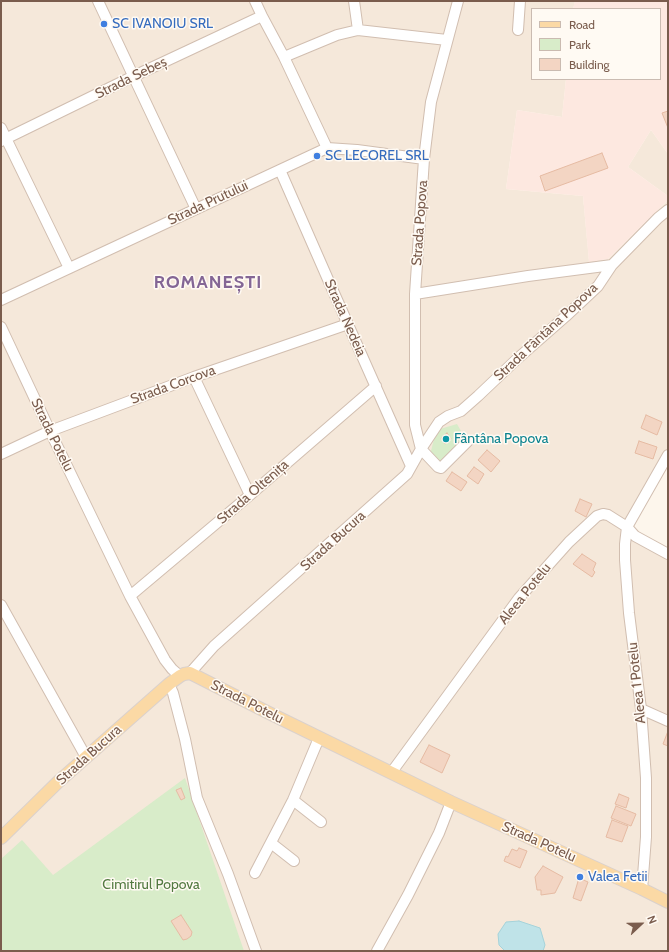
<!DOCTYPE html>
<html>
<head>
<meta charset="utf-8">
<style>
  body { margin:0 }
  #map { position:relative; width:669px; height:952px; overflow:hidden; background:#fdf6ec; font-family:Cabin,sans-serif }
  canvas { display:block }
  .frame { position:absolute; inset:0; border:2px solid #7a5c4d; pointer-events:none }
  .legend { position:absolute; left:531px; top:8px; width:130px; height:72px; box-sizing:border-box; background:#fffaf3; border:1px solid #cabbb1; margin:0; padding:5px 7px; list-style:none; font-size:12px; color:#7a5c4d }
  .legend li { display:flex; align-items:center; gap:8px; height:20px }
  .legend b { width:20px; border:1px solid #cabbb1 }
  .north { position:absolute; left:621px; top:904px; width:40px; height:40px; -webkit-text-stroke:3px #fffaf3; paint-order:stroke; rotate:68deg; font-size:11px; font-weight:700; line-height:16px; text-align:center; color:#7a5c4d }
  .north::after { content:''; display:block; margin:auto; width:14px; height:18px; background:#7a5c4d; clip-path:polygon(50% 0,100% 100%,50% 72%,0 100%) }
</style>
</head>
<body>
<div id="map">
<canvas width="669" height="952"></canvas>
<div class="frame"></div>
<ul class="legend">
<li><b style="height:5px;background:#fbd9a5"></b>Road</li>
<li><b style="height:11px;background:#d8ecc9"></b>Park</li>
<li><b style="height:11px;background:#f3d5c3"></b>Building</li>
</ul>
<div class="north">N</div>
</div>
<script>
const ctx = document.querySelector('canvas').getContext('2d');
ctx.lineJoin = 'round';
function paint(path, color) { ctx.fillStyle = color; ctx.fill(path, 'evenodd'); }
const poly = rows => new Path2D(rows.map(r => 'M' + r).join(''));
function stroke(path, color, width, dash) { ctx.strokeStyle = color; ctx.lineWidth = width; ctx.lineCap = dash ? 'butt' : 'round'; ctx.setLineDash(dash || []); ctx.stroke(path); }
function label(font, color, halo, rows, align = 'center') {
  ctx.font = font + ' Cabin,sans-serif'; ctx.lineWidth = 3; ctx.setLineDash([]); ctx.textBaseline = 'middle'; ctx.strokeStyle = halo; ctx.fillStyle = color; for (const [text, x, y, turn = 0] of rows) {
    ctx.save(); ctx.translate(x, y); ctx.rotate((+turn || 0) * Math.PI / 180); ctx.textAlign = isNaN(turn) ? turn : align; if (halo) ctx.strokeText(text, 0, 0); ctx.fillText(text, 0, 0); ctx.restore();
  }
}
paint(poly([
  [1,1,575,1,573,9,532,9,532,79,566,79,562,117,517,110,506,189,583,196,589,261,608,259,668,200,668,456,625,530,668,550,668,951,1,951],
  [651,130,668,154,668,196,628,167]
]), '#f5e8da');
paint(poly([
  [575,1,668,1,668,154,651,130,628,167,668,196,668,200,608,259,589,262,583,196,506,189,517,110,562,117,566,79,660,79,660,9,573,9]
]), '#fde8e0');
paint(poly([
  [457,424,461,431,460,445,439,464,430,455,435,435,440,429],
  [185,778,244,951,1,951,1,859,22,840,53,875]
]), '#d8ecc9');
const water = poly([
  [519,921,540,928,545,945,543,951,505,951,499,945,498,934,506,922,519,921]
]);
paint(water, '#bfe3e8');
stroke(water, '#a5d3da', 1);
const building = poly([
  [668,111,668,128,662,113,668,111],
  [602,153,608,168,545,191,540,176,602,153],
  [646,415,662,422,657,435,641,428,646,415],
  [447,433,451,439,445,444,441,438,447,433],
  [639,441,657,447,653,459,635,453,639,441],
  [487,450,500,461,491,472,478,460,487,450],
  [474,467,484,474,478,484,467,476,474,467],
  [452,472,467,482,461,491,446,481,452,472],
  [580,499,592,504,586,517,575,511,580,499],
  [582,554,596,563,593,570,595,572,592,577,573,564,582,554],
  [668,731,668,746,663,744,668,731],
  [429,745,450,755,442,773,420,762,429,745],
  [181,788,185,798,181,800,176,790,181,788],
  [619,794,629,798,626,808,615,804,619,794],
  [616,806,636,814,631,826,611,818,616,806],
  [612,820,628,826,622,842,606,837,612,820],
  [519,848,527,851,520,868,504,861,506,856,508,857,512,849,517,851,519,848],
  [543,866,563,877,555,893,541,895,541,890,537,890,535,877,543,866],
  [579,878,588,882,581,901,573,898,579,878],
  [181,915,192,932,191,936,187,939,183,940,171,921,181,915]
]);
paint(building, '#f3d5c3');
stroke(building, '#e6bba3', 1);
const minor = poly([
  [98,1,196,209],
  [255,1,262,16,284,57,327,148],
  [354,1,358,30],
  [518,30,520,1],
  [284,57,337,35,358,30,447,40],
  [1,128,69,268],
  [1,141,134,76,262,16],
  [280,170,330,284,411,466],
  [415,294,528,276,612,265],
  [1,300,327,148,357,150,424,159],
  [1,327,50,431,130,596,165,660,172,669,180,676],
  [194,377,250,495],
  [421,449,415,425,415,294,424,159,431,102,458,1],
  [421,449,438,467,441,468,468,441],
  [1,454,50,431,194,377,348,324],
  [130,596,250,495,376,386],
  [1,605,86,757],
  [190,673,214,646,407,474,421,449,439,422,448,416,461,411,478,396,517,359,566,316,598,286,612,265,658,218,668,210],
  [169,684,173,693,185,739,197,798,228,874,256,951],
  [641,709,668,721],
  [391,773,519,598,569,542,597,516,603,514,608,515,627,527,635,536,668,554],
  [293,800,321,822],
  [271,843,294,861],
  [255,873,293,800,319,738],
  [642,889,646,837,646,778,641,709,629,613,625,560,625,544,627,527,668,455],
  [377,951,408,895,439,833,451,802]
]);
const major = poly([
  [1,838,58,782,169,684,180,676,184,674,190,673,267,712,451,802,642,889,668,902]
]);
stroke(minor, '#d1beb0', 12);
stroke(major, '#dad1cd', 14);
stroke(minor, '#fff', 10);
stroke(major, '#fbd9a5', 12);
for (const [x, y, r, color] of [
  [104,24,4,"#3f7fe0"],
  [317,156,4,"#3f7fe0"],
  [446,439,4,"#0f9aa8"],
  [580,877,4,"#3f7fe0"]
]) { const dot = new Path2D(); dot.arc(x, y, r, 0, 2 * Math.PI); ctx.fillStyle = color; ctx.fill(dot); stroke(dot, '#fffaf3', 1.5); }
label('14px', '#366cbe', '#fffaf3', [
  ["SC IVANOIU SRL",112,24],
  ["SC LECOREL SRL",325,156],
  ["Valea Fetii",588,877]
], 'left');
label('14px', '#7a5c4d', '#fffaf3', [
  ["Strada Sebeș",131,78,-26],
  ["Strada Prutului",208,203,-25],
  ["Strada Popova",420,223,-86],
  ["Strada Nedeia",345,318,66],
  ["Strada Fântâna Popova",546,332,-43],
  ["Strada Corcova",173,385,-20],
  ["Strada Potelu",52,435,64],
  ["Strada Oltenița",253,492,-41],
  ["Strada Bucura",333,541,-42],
  ["Aleea Potelu",525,594,-51],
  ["Aleea 1 Potelu",637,683,-96],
  ["Strada Potelu",247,702,27],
  ["Strada Bucura",89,755,-42],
  ["Strada Potelu",539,842,24]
]);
label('14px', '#0d838f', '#fffaf3', [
  ["Fântâna Popova",454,439]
], 'left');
label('14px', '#537a41', '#fffaf3', [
  ["Cimitirul Popova",151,885]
]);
ctx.letterSpacing = '1px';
label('bold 18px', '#846695', '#fffaf3', [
  ["ROMANEȘTI",208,283]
]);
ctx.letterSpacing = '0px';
</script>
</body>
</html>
